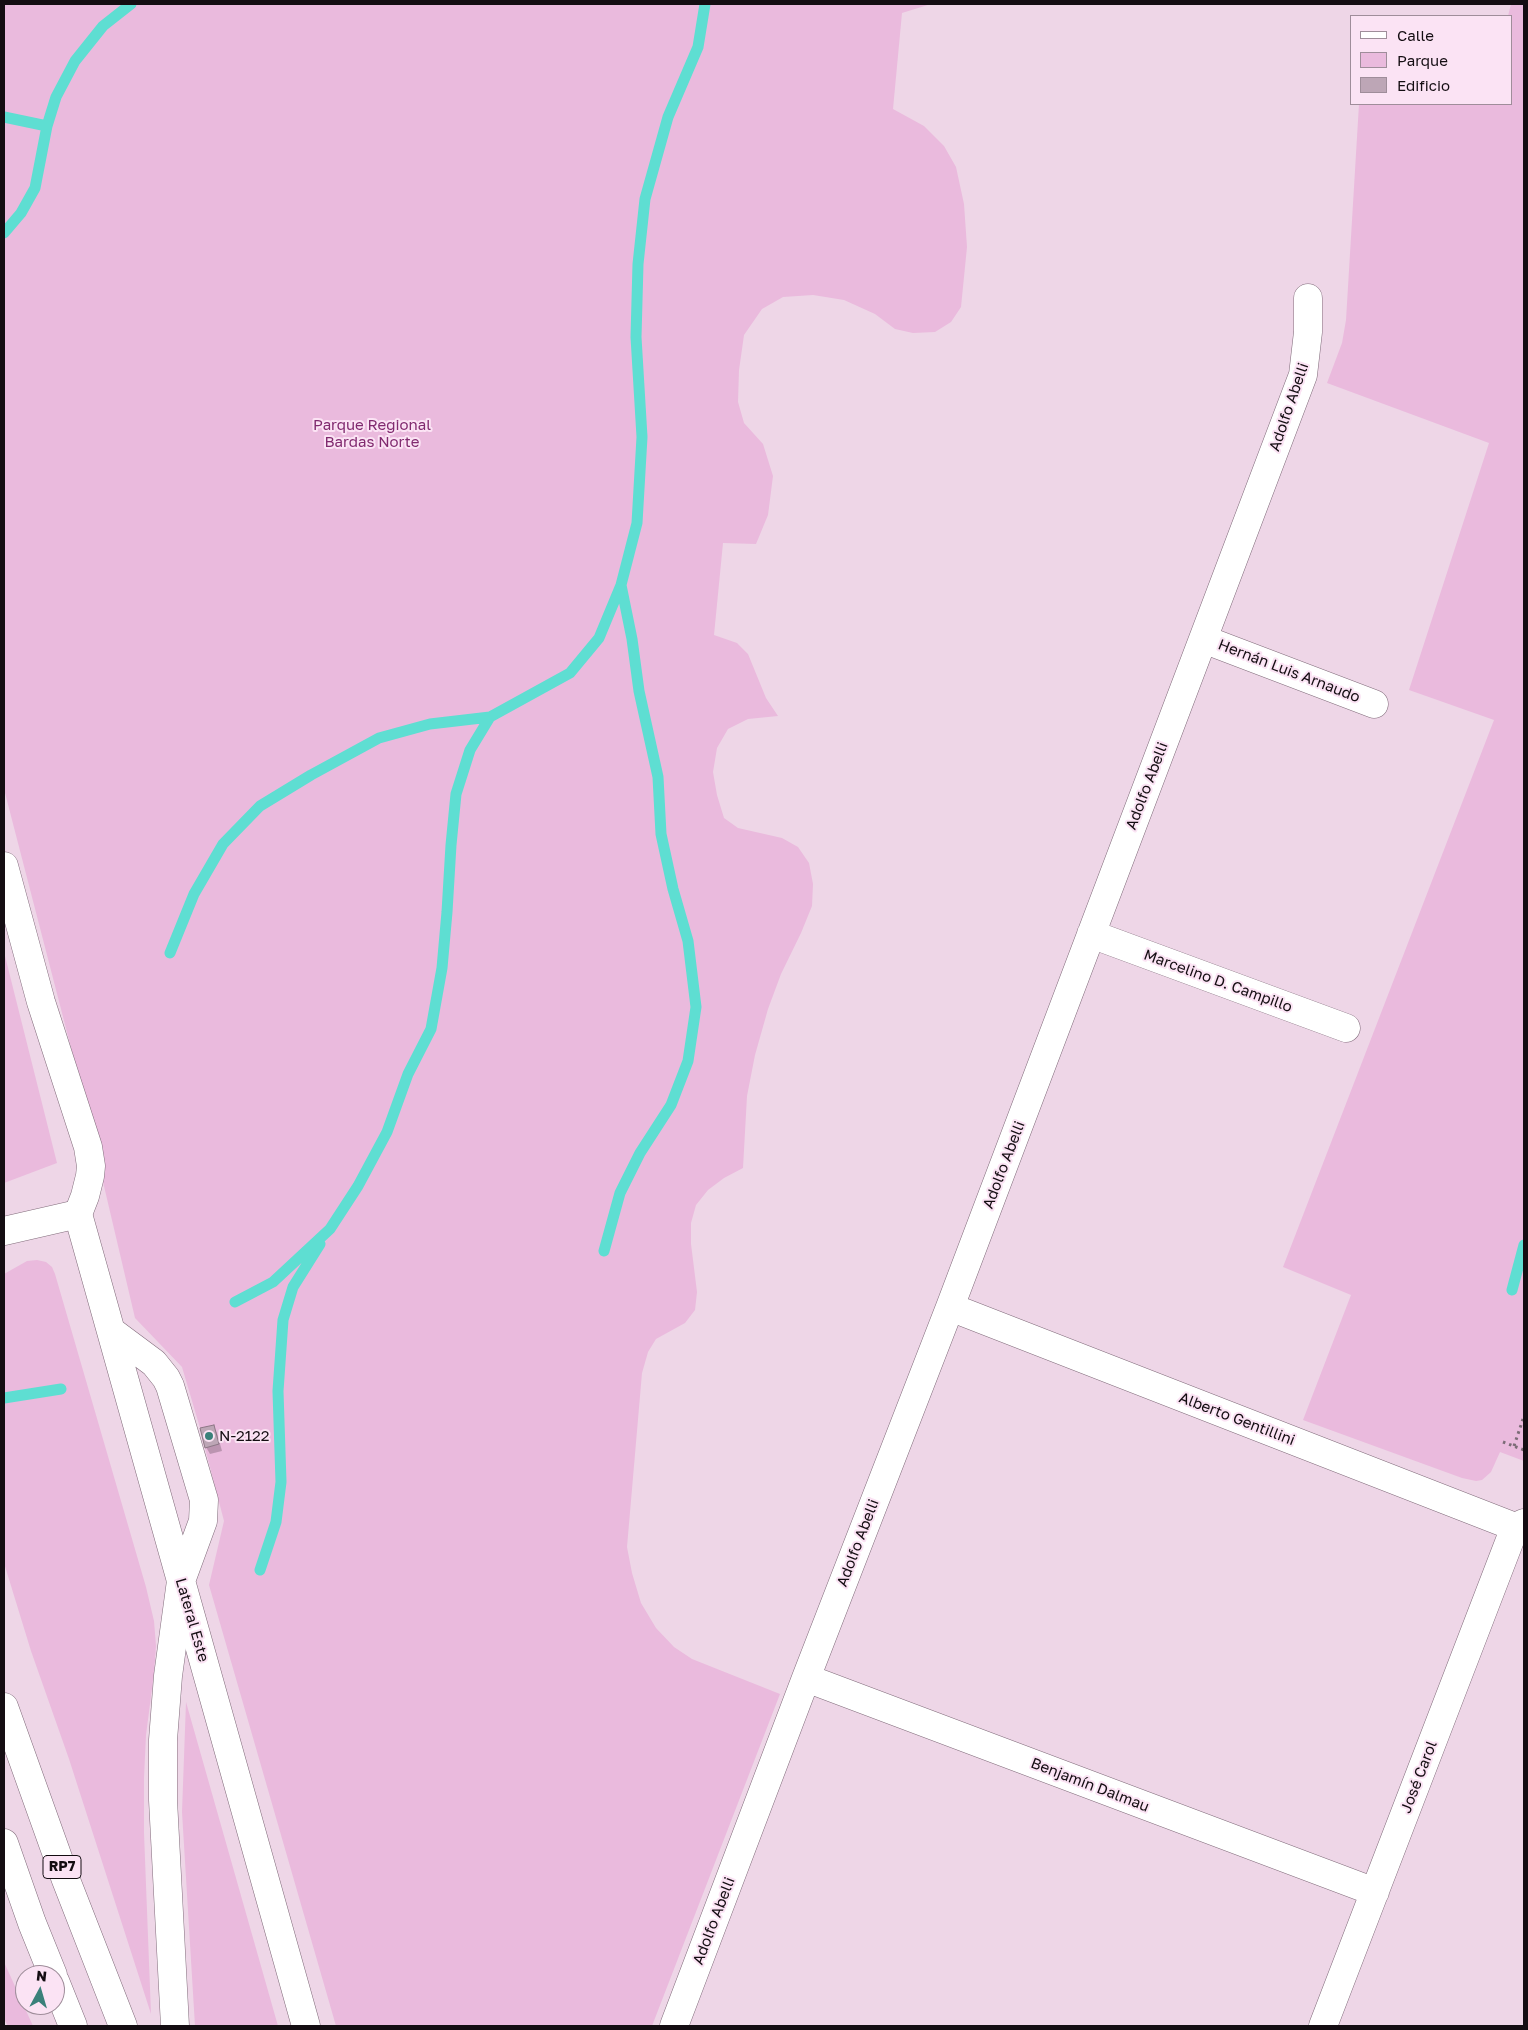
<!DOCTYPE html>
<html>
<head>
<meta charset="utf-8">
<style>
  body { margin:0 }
  #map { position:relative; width:1528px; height:2030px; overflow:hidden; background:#eed6e7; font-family:"Golos Text",sans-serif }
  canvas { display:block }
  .frame { position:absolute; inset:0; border:5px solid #140d12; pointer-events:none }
  .legend { position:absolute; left:1350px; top:15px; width:162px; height:90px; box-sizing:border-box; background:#fbe3f4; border:1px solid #9f8d9a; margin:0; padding:6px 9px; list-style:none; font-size:15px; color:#140d12 }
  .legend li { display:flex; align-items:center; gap:10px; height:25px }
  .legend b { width:25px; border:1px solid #9f8d9a }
  .north { position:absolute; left:15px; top:1965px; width:50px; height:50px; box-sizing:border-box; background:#fbe3f4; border:1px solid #9f8d9a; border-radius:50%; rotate:6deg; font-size:14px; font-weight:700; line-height:20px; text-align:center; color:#140d12 }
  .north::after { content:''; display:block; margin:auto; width:18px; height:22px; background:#3a817a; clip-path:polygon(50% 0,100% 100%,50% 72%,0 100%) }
</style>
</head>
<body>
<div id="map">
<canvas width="1528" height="2030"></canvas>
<div class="frame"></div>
<ul class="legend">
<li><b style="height:6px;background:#fff"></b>Calle</li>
<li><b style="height:14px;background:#eabadd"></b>Parque</li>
<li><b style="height:14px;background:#bda6b6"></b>Edificio</li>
</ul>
<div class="north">N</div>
</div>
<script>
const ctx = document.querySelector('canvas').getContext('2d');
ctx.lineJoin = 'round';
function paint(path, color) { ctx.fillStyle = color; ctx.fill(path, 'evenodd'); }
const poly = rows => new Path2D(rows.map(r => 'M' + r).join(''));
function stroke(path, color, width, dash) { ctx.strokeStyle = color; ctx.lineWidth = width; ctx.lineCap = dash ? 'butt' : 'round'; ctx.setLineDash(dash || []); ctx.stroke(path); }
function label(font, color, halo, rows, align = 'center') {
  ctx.font = font + ' "Golos Text",sans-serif'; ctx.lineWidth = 4; ctx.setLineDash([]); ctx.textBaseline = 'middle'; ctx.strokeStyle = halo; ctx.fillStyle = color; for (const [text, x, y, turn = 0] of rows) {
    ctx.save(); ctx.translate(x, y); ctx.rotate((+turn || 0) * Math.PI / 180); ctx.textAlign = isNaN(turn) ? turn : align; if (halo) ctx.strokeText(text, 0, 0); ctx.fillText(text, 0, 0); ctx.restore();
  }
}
paint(poly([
  [4,4,931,4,902,13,893,109,924,126,944,146,956,167,964,204,967,247,961,307,951,322,935,332,913,333,895,329,875,314,844,300,813,295,783,297,762,309,744,335,739,370,738,402,744,423,763,444,773,476,768,515,756,544,723,543,714,635,737,643,748,654,766,698,778,716,748,719,728,729,717,748,713,772,717,795,724,818,738,828,782,838,798,847,809,863,813,884,812,906,801,933,781,974,768,1009,755,1055,747,1096,743,1168,724,1178,708,1190,696,1205,691,1223,691,1244,697,1292,695,1310,685,1323,656,1339,648,1352,642,1373,627,1547,632,1573,641,1603,656,1628,674,1647,692,1659,780,1694,652,2026,336,2026,209,1585,224,1521,205,1448,219,1444,214,1425,200,1428,182,1367,135,1318,76,1067,4,789],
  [1511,4,1524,4,1524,1461,1500,1452,1491,1472,1482,1480,1476,1481,1462,1478,1303,1420,1351,1295,1283,1267,1494,720,1409,690,1489,443,1327,383,1342,343,1346,320,1359,104,1512,104,1512,16,1508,16],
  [4,952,57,1163,4,1183],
  [37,1260,46,1262,52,1267,55,1274,146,1587,154,1621,156,1646,154,1673,146,1735,144,1778,144,1833,151,2014,69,1759,31,1651,4,1563,4,1274,27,1261],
  [186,1702,278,2026,195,2026,182,1812],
  [4,1962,33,2026,8,2026,4,2019]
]), '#eabadd');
paint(poly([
  [213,1426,217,1433,222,1451,210,1454,206,1447]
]), '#0003');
stroke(poly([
  [4,117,47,126],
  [4,233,21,213,35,188,47,126,56,97,75,61,103,26,131,4],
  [170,953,194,894,223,844,260,806,311,775,379,738,430,724,490,717],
  [604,1251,620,1193,640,1153,671,1105,688,1061,696,1007,688,941,673,889,661,834,658,777,639,691,632,639,621,585],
  [1512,1290,1524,1245],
  [235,1302,273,1282,330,1229,358,1186,387,1132,408,1074,431,1029,442,968,447,912,451,845,456,794,470,750,490,717,570,673,599,638,621,585,637,523,642,437,636,337,638,264,645,199,668,117,698,47,705,4],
  [4,1398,61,1389],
  [260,1570,276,1522,281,1482,278,1391,283,1320,293,1287,320,1244]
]), '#5eded2', 11);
const building = poly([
  [214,1425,219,1444,205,1448,200,1428,214,1425]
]);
paint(building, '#bda6b6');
stroke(building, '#8c7685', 1);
const street = poly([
  [1203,639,1374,704],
  [1091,934,1346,1028],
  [950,1307,1515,1527,1524,1523],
  [806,1678,1375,1892],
  [674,2026,806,1678,950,1307,1303,375,1308,332,1308,298],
  [1323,2026,1515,1527]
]);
const secondary = poly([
  [4,1231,78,1214,306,2026],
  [111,1331,154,1363,166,1378,170,1386,204,1500,203,1521,181,1581]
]);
const highway = poly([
  [4,866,41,1002,88,1147,91,1166,90,1176,85,1196,78,1214],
  [4,1707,66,1880,123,2026],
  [4,1843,32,1923,53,1975],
  [55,1981,73,2026],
  [175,2026,163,1800,163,1740,168,1676,181,1581]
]);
stroke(street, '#816c7b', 29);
stroke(secondary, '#816c7b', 29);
stroke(highway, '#816c7b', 29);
stroke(poly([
  [1503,1442,1524,1450],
  [1514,1446,1524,1416]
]), '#7c6c77', 3, [2.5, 4]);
stroke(street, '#fff', 28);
stroke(secondary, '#fff', 28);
stroke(highway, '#fff', 28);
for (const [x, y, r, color] of [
  [209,1436,5,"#3a817a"]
]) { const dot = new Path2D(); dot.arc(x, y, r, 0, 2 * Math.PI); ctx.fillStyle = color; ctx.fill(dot); stroke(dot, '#fbe3f4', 2); }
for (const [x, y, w] of [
  [62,1867,38]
]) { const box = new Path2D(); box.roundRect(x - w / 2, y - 11.5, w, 23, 4); ctx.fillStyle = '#fbe3f4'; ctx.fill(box); stroke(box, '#140d12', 1); }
label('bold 14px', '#140d12', null, [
  ["RP7",62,1867]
]);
label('15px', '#140d12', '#fbe3f4', [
  ["Adolfo Abelli",1289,407,-71],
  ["Hernán Luis Arnaudo",1289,671,21],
  ["Adolfo Abelli",1147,786,-69],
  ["Marcelino D. Campillo",1218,981,20],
  ["Adolfo Abelli",1004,1165,-69],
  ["Alberto Gentillini",1237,1419,21],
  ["Adolfo Abelli",858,1543,-69],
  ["Lateral Este",192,1620,74],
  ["José Carol",1419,1777,-69],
  ["Benjamín Dalmau",1090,1785,21],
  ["Adolfo Abelli",714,1921,-69]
]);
label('15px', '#812a6f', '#fbe3f4', [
  ["Parque Regional",372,425],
  ["Bardas Norte",372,442]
]);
label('15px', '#140d12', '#fbe3f4', [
  ["N-2122",219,1436]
], 'left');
</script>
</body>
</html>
